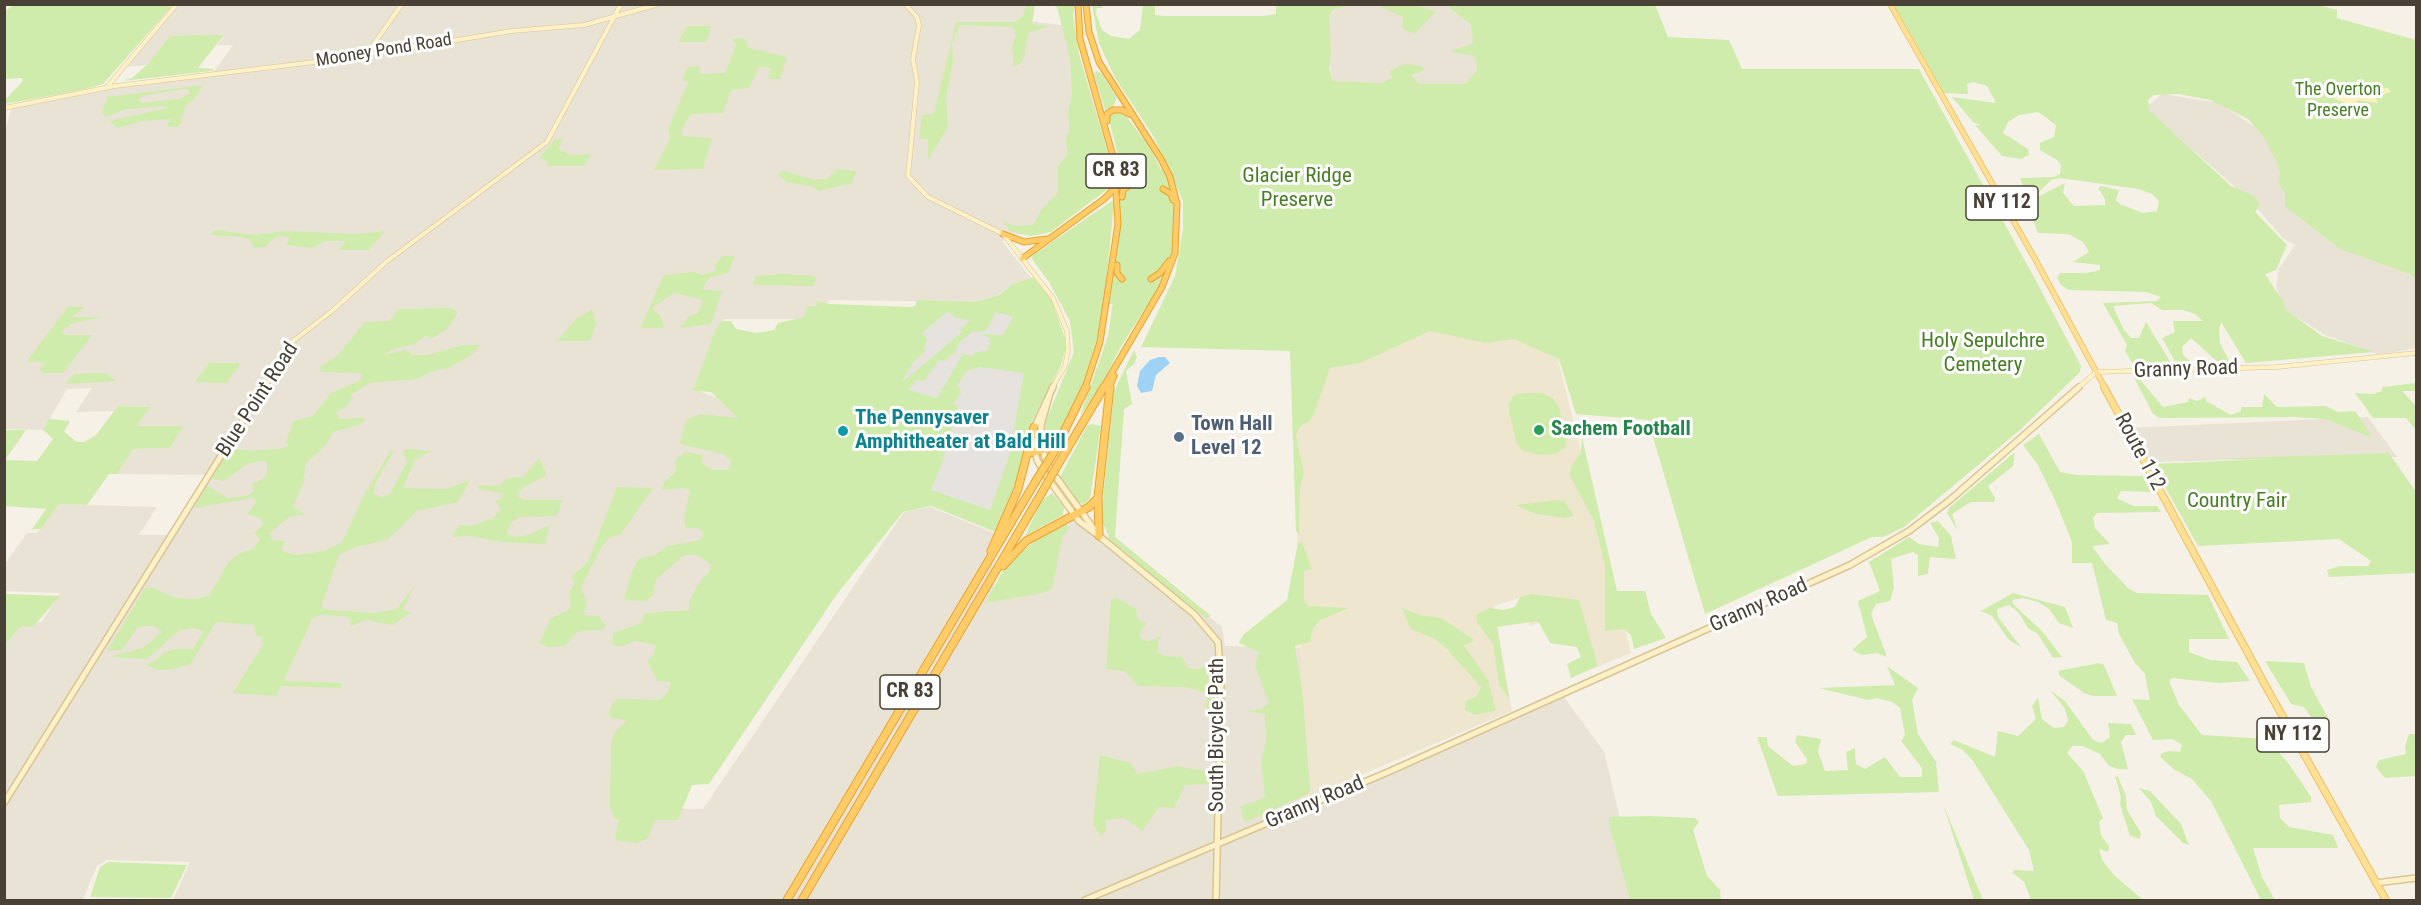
<!DOCTYPE html>
<html>
<head>
<meta charset="utf-8">
<style>
  body { margin:0 }
  #map { position:relative; width:2421px; height:905px; overflow:hidden; background:#f5f1e7; font-family:"Roboto Condensed",sans-serif }
  canvas { display:block }
  .frame { position:absolute; inset:0; border:6px solid #494135; pointer-events:none }
</style>
</head>
<body>
<div id="map">
<canvas width="2421" height="905"></canvas>
<div class="frame"></div>
</div>
<script>
const ctx = document.querySelector('canvas').getContext('2d');
ctx.lineJoin = 'round';
function paint(path, color) { ctx.fillStyle = color; ctx.fill(path, 'evenodd'); }
const poly = rows => new Path2D(rows.map(r => 'M' + r).join(''));
function stroke(path, color, width, dash) { ctx.strokeStyle = color; ctx.lineWidth = width; ctx.lineCap = dash ? 'butt' : 'round'; ctx.setLineDash(dash || []); ctx.stroke(path); }
function label(font, color, halo, rows, align = 'center') {
  ctx.font = font + ' "Roboto Condensed",sans-serif'; ctx.lineWidth = 6; ctx.setLineDash([]); ctx.textBaseline = 'middle'; ctx.strokeStyle = halo; ctx.fillStyle = color; for (const [text, x, y, turn = 0] of rows) {
    ctx.save(); ctx.translate(x, y); ctx.rotate((+turn || 0) * Math.PI / 180); ctx.textAlign = isNaN(turn) ? turn : align; if (halo) ctx.strokeText(text, 0, 0); ctx.fillText(text, 0, 0); ctx.restore();
  }
}
paint(poly([
  [177,5,1032,5,1030,21,1067,26,1084,84,1065,220,1037,232,1015,235,1002,241,1031,278,1011,285,998,295,976,302,830,300,806,319,724,319,696,390,754,412,730,570,692,692,619,808,703,809,904,512,930,507,994,533,994,598,1055,543,1078,513,1222,627,1225,646,1318,648,1321,806,1564,697,1604,752,1640,900,173,900,190,862,107,860,97,866,83,899,5,900,4,645,19,622,42,622,60,593,4,591,5,564,27,533,37,533,59,504,157,507,139,535,173,535,209,475,117,474,133,449,170,448,182,426,136,426,149,407,118,406,114,411,76,412,92,388,67,389,43,430,5,429,4,135,12,106,107,87,213,73,233,45,217,45,224,36,147,65,123,67],
  [1352,5,1448,5,1449,8,1472,26,1479,68,1465,84,1423,86,1333,81,1329,64,1329,17,1333,10],
  [2162,94,2219,103,2264,133,2416,280,2416,348,2379,355,2325,335,2285,310,2276,286,2279,269,2295,245,2283,238,2250,200,2145,108],
  [2368,417,2397,457,2145,462,2126,428]
]), '#e9e3d5');
paint(poly([
  [1291,303,1547,315,1631,653,1587,671,1573,612,1529,626,1525,596,1494,606,1512,711,1304,799]
]), '#efe6d0');
paint(poly([
  [15,4,173,4,173,5,103,84,82,90,5,104,5,100,23,81,22,78,5,79,5,11],
  [1026,4,1035,5,1032,24,1050,26,1028,33,1024,57,1020,64,1014,67,1012,47,1016,35,1013,27,960,25,952,44,953,62,946,98,948,127,928,160,928,139,919,139,922,115,934,114,956,22,1016,22,1023,16],
  [1448,4,1655,5,1668,37,1729,40,1742,69,1919,69,2035,279,2081,366,2080,372,2021,429,1904,527,1883,537,1872,537,1705,614,1648,420,1576,414,1559,359,1514,339,1485,343,1430,331,1360,363,1330,368,1314,414,1310,421,1300,426,1296,436,1304,474,1300,487,1299,534,1296,531,1290,351,1141,347,1175,276,1183,229,1183,201,1154,137,1115,78,1099,43,1092,5,1102,5,1103,8,1097,8,1096,14,1102,30,1111,36,1129,39,1140,30,1143,5,1155,5,1155,15,1164,16,1263,16,1276,14,1276,5,1352,5,1333,10,1329,16,1331,52,1329,69,1333,81,1381,83,1392,78,1390,71,1404,64,1422,66,1424,71,1411,75,1419,84,1465,84,1477,70,1475,56,1449,51,1473,44,1471,25,1449,8],
  [1052,5,1075,5,1073,16,1079,54,1109,156,1105,177,1109,182,1109,188,1051,232,1031,236,1010,231,1002,219,1013,226,1033,225,1042,209,1058,193,1058,166,1068,154,1065,138,1070,131,1068,112,1072,94,1070,58,1057,7],
  [1381,5,1417,5,1436,12,1414,34,1402,28,1403,17,1383,8],
  [1894,5,2318,5,2337,10,2337,18,2416,40,2416,280,2410,274,2340,249,2285,206,2285,193,2278,183,2280,173,2277,162,2263,136,2248,119,2210,100,2179,94,2154,95,2148,100,2150,111,2231,186,2255,196,2260,206,2255,212,2287,245,2276,270,2265,274,2283,301,2286,310,2322,336,2374,352,2246,363,2221,322,2219,330,2220,343,2231,365,2220,364,2191,338,2182,347,2183,355,2190,361,2178,367,2162,338,2175,332,2173,321,2203,321,2195,314,2183,310,2162,310,2151,303,2113,306,2124,330,2131,338,2139,338,2146,322,2174,368,2134,366,2125,351,2127,345,2103,303,2157,301,2161,297,2146,292,2069,290,2061,285,2057,278,2060,273,2087,273,2100,270,2100,265,2073,262,2089,252,2083,242,2068,234,2038,233,2025,197,2039,196,2065,183,2063,193,2074,206,2105,205,2105,199,2098,188,2101,186,2119,190,2116,200,2120,204,2143,213,2157,211,2159,201,2152,194,2138,189,2060,178,2051,180,2039,192,2026,194,2020,178,2054,177,2060,174,2061,165,2057,160,2040,150,2040,143,2054,137,2056,125,2038,112,2019,115,2008,122,2003,133,2028,149,2029,155,2021,159,2002,156,1975,125,1981,125,1973,122,1952,97,1996,103,1987,86,1973,82,1967,84,1968,94,1944,93],
  [687,26,712,26,706,42,678,42],
  [224,35,198,68,214,69,212,71,122,81,132,78,148,64,170,36],
  [744,38,749,48,787,57,780,79,768,79,771,68,759,67,749,88,731,90,723,113,691,114,682,129,682,136,712,138,703,169,654,170,670,138,668,129,689,81,682,80,688,67,700,66,700,74,725,73,736,45,732,39],
  [1097,71,1102,74,1117,98,1112,109,1105,110,1094,75],
  [203,85,193,101,189,102,180,120,183,121,177,127,167,127,170,119,144,121,118,128,109,121,163,109,166,107,164,106,126,109,105,117,102,112,107,97],
  [184,89,189,90,189,94,179,99,142,103,138,100,142,96],
  [1113,112,1123,112,1149,146,1161,169,1166,169,1177,204,1175,253,1151,307,1146,307,1119,350,1101,387,1080,416,1108,336,1112,308,1113,304,1108,304,1116,247,1116,172,1122,172,1109,119],
  [555,139,562,139,559,149,570,155,591,154,584,166,546,166,548,161,539,158],
  [837,169,856,171,853,183,818,191,815,187,786,182,777,174,784,171,814,180,827,179],
  [1112,201,1114,204,1102,322,1085,380,1058,435,1050,446,1046,446,1045,423,1074,352,1070,321,1049,282,1032,259,1033,255],
  [215,230,255,235,285,231,355,234,386,231,368,250,338,250,346,241,325,241,313,248,287,245,289,237,281,236,273,239,265,247,254,248,250,240,243,237,210,235],
  [723,256,735,256,728,273,709,278,702,290,722,291,711,324,680,328,690,315,698,313,703,300,674,293,652,308,660,316,665,328,640,328,664,275,693,272,702,275,715,271,717,262],
  [783,274,811,276,816,277,814,286,753,285,756,276],
  [1033,277,1051,298,1067,344,1061,365,1032,421,1021,473,998,533,931,506,903,512,837,594,709,784,692,785,678,820,655,820,648,838,637,843,615,840,619,820,615,819,610,808,611,743,615,732,627,720,610,718,610,708,617,699,659,700,668,692,671,682,657,681,647,661,654,654,656,645,635,641,624,646,612,645,613,633,641,623,645,613,690,610,689,602,699,583,710,571,711,564,696,555,684,555,656,580,653,595,646,601,624,600,632,571,639,559,655,555,667,546,700,540,704,534,698,528,686,528,684,517,690,491,684,488,661,490,666,480,676,472,676,459,686,452,703,455,702,463,713,470,729,470,731,460,723,454,680,444,686,420,700,414,738,418,711,392,693,391,714,333,721,321,731,321,736,329,756,333,774,330,778,323,804,317,807,306,817,306,816,301,830,304,911,307,915,306,917,300,975,302,999,295,1011,285],
  [68,307,85,307,71,317,103,317,72,323,61,332,65,335,92,335,63,373,43,373,40,370,45,363,27,361],
  [453,308,458,313,447,329,431,339,426,335,415,344,393,349,382,355,406,350,413,355,428,355,463,345,481,345,470,356,449,368,436,370,416,379,370,383,352,394,349,404,337,412,339,419,366,418,361,424,333,432,325,446,306,463,303,480,306,477,293,506,305,515,289,517,270,533,272,540,285,541,281,551,296,555,324,551,342,542,364,495,391,450,394,451,375,484,374,493,383,498,391,492,407,462,403,451,408,449,431,451,415,460,403,488,446,489,470,480,458,502,417,511,387,540,353,548,339,555,321,607,330,610,374,613,397,609,415,585,403,609,410,613,393,625,365,620,351,626,350,619,345,616,320,615,312,619,284,681,342,683,341,688,281,686,276,696,233,693,263,644,262,637,256,636,254,625,216,622,190,665,169,670,158,670,144,664,152,663,165,652,175,649,193,649,204,631,193,628,180,630,147,659,109,657,143,648,162,632,154,626,142,626,136,629,122,650,107,651,145,588,154,588,175,598,196,599,209,596,228,563,238,554,253,549,260,539,254,533,264,524,260,518,247,514,257,501,253,498,194,508,206,485,227,498,246,496,254,491,252,484,263,479,267,473,267,462,260,461,247,464,224,481,212,479,229,448,248,451,278,449,288,446,286,442,293,421,313,416,331,393,361,380,362,373,321,372,320,367,338,355,365,322,390,321,398,309],
  [592,309,596,325,590,341,557,341,574,321],
  [1134,350,1137,357,1134,364,1126,371,1132,404,1124,409,1115,537,1211,616,1206,618,1112,545,1101,518,1114,391],
  [209,363,241,363,227,383,195,382],
  [92,373,106,373,116,381,66,384,74,374],
  [2133,376,2138,377,2163,407,2188,402,2189,398,2197,401,2206,397,2206,401,2231,415,2241,411,2241,407,2262,407,2264,394,2277,407,2326,406,2338,412,2355,411,2371,435,2368,436,2325,419,2293,417,2159,418,2153,414],
  [2416,383,2416,391,2402,391,2416,406,2416,430,2406,418,2373,418,2355,393,2373,394,2382,391,2382,387],
  [1524,393,1542,393,1553,398,1559,407,1567,438,1565,447,1556,454,1537,455,1522,450,1516,442,1508,406,1514,395],
  [118,406,150,407,137,426,183,426,170,448,133,449,117,474,109,474,87,505,59,504,41,529,32,529,46,509,5,506,5,430,26,430,5,460,37,461,53,439,43,430,49,419,70,421,64,432,77,442,84,442,96,435],
  [1092,424,1101,426,1090,499,1084,504,1078,503,1060,477,1087,426],
  [2039,434,2060,472,2077,475,2143,476,2151,492,2121,491,2117,498,2133,506,2157,506,2161,512,2097,513,2093,518,2095,528,2110,544,2092,546,2105,564,2129,589,2137,593,2208,595,2229,639,2189,639,2189,652,2210,660,2237,662,2250,681,2219,683,2172,678,2169,681,2179,705,2202,735,2267,739,2289,764,2311,797,2311,802,2279,805,2280,818,2289,827,2333,835,2338,848,2253,848,2262,877,2275,900,2261,900,2211,801,2192,779,2175,770,2160,757,2162,753,2169,751,2180,752,2182,745,2172,739,2153,740,2132,699,2150,700,2145,674,2135,663,2119,634,2117,623,2106,620,2092,563,2072,563,2072,542,2055,500,2038,465,2023,445],
  [1582,437,1617,591,1645,591,1651,614,1666,638,1634,649,1631,635,1624,629,1605,631,1605,566,1594,521,1569,474,1573,463,1581,453],
  [2015,452,2013,466,1988,486,1995,498,1994,502,1971,502,1952,514,1958,531,1947,513,1949,508],
  [2389,453,2416,492,2416,573,2329,577,2327,570,2340,566,2368,566,2371,561,2339,539,2198,546,2152,464,2271,459,2209,459],
  [539,458,546,473,544,477,525,486,519,491,518,497,525,500,562,500,557,516,520,517,512,522,506,533,515,537,529,535,549,525,545,544,501,542,470,536,452,537,459,525,472,526,493,518,501,510,496,502,501,498,502,493,480,490,477,485,499,486,507,478,523,477],
  [617,487,653,488,621,534,609,538,603,545,584,581,581,591,587,599,584,615,599,616,605,625,604,629,577,632,565,646,548,647,539,643,551,618,569,610,571,605,569,593,575,582,571,577,588,562],
  [1052,493,1064,507,1063,515,1025,536,1041,501],
  [1557,500,1564,501,1574,516,1564,518,1536,514,1515,505],
  [1938,521,1951,536,1956,559,1930,557,1928,574,1918,576,1918,555,1913,552,1891,559,1894,587,1890,601,1876,604,1871,614,1887,657,1877,653,1862,655,1852,650,1867,637,1858,601,1880,591,1869,562,1909,537,1919,544,1938,547,1939,538,1930,523],
  [1066,523,1069,528,1062,538,1052,589,1043,593,985,603,1005,567,1015,557,1045,533],
  [1302,542,1312,569,1304,571,1304,599,1308,606,1349,608,1320,620,1313,628,1310,642,1295,646,1303,698,1310,789,1308,794,1245,822,1240,807,1265,797,1261,760,1266,743,1265,714,1246,711,1261,709,1269,703,1255,666,1259,652,1239,643,1240,640,1244,634,1287,600,1298,543],
  [2013,593,2065,607,2073,628,2059,623,2049,609,2038,602,2023,598,2012,600,2013,604,2042,631,2062,657,2053,658,2038,634,2028,628,2019,613,2009,605,1997,609,1998,617,2021,647,2009,640,1992,616,1981,611],
  [5,594,60,596,33,627,21,626,5,644],
  [1531,594,1579,600,1598,666,1571,678,1567,664,1581,657,1577,647,1550,643,1538,621,1497,627,1509,698,1499,685,1493,644,1477,622,1476,615,1489,608,1504,610,1515,607,1520,597],
  [1117,598,1136,609,1138,620,1146,623,1139,635,1141,639,1149,641,1162,636,1158,641,1157,652,1165,656,1182,657,1188,668,1197,669,1215,663,1215,714,1206,713,1207,693,1185,687,1138,686,1125,671,1106,669,1111,600],
  [1402,608,1420,615,1441,618,1473,639,1473,642,1464,645,1488,680,1496,711,1475,715,1465,710,1465,702,1477,696,1481,687,1446,648,1435,639,1411,629],
  [2265,661,2304,663,2311,687,2328,718,2311,717,2304,707,2291,704],
  [2099,663,2104,665,2117,696,2093,696,2084,693,2060,676,2058,671],
  [1887,666,1918,688,1912,700,1918,734,1936,762,1939,792,1778,796,1757,737,1767,737,1768,746,1793,766,1806,764,1807,759,1795,742,1797,735,1821,739,1818,752,1825,771,1848,770,1846,752,1855,748,1856,764,1865,769,1885,757,1900,777,1922,777,1922,768,1901,741,1905,735,1900,708,1892,702,1877,698,1868,700,1819,688,1895,685],
  [2051,691,2065,701,2093,740,2102,743,2110,737,2108,723,2131,724,2136,735,2126,735,2121,742,2128,769,2117,769,2108,765,2100,754,2083,746,2072,746,2067,753,2083,771,2103,818,2099,822,2101,835,2109,846,2108,852,2099,849,2102,860,2114,875,2143,900,2031,900,2024,882,2013,873,2014,870,2034,871,2029,850,1973,761,1963,750,1950,744,1954,740,1995,757,1998,731,2018,736,2036,719,2032,706,2038,698,2042,719,2054,728,2064,727,2068,720,2065,709],
  [2409,734,2416,734,2416,776,2385,778,2376,767,2379,760,2406,754,2405,746],
  [1100,755,1131,763,1137,774,1177,766,1210,772,1211,784,1185,785,1174,808,1159,807,1142,831,1125,818,1106,820,1106,831,1101,836,1093,824],
  [2115,776,2118,777,2126,796,2127,810,2141,833,2140,839,2130,836,2120,804,2121,797],
  [2139,788,2150,791,2181,824,2189,845,2183,843,2156,816,2151,802],
  [1943,804,1983,900,1974,900],
  [1650,816,1695,818,1699,822,1693,830,1707,876,1720,890,1721,900,1630,900,1609,824,1609,817],
  [108,862,187,865,171,898,90,897,100,867]
]), '#d0ecad');
paint(poly([
  [2342,83,2369,89,2388,88,2391,92,2375,97,2378,103,2358,100,2357,104,2347,104,2335,99,2330,87]
]), '#fcefc0');
paint(poly([
  [948,311,955,318,970,320,960,330,962,332,901,383,914,361,926,351,924,350,927,339,922,333],
  [996,312,1013,317,1003,335,979,334,990,338,989,341,991,342,987,351,975,352,973,356,959,353,962,355,944,387,939,389,942,390,937,398,908,390,917,380,924,381,939,360,946,361,950,354,954,355,960,342,974,331,986,331],
  [980,367,1024,373,1009,456,990,510,931,490,942,463,958,406,953,404,961,393,959,386,956,387,967,371]
]), '#e6e3df');
paint(poly([
  [1159,357,1165,357,1170,363,1156,375,1152,391,1141,393,1137,386,1140,371,1150,360]
]), '#9fd3f6');
const secondaryFar1 = poly([
  [905,4,917,17,919,25,913,59,917,82,908,176,928,197,1003,234,1053,298,1067,331,1068,351,1065,366,1052,388],
  [366,55,402,4],
  [107,87,177,4],
  [4,108,115,86,340,59,512,31,584,25,659,4],
  [264,388,293,341,332,311,386,262,547,142,621,4],
  [2078,388,2096,372,2277,367,2416,353]
]);
const secondary = poly([
  [1049,397,1041,425,1041,444,1046,461,1056,477,1099,536,1194,614,1218,642,1221,683,1216,900],
  [1034,428,1053,387],
  [1033,439,1037,460,1046,476,1079,521,1099,536],
  [4,803,264,387],
  [2376,883,2416,878],
  [1085,900,1388,772,1850,565,1909,531,1950,500,2079,387]
]);
const primaryFar1 = poly([
  [1890,4,2034,257,2105,388]
]);
const primary = poly([
  [2104,387,2269,692,2386,900]
]);
const highwayFar1 = poly([
  [1078,4,1080,39,1114,160,1118,224,1100,342,1085,388],
  [1086,4,1089,32,1099,62,1161,159,1170,177,1177,204,1175,253,1162,287,1103,388],
  [1107,121,1107,114,1113,110,1122,110,1129,114],
  [1163,189,1171,194,1173,200],
  [1122,197,1123,190,1133,183],
  [1003,234,1024,242,1047,239],
  [1023,258,1104,199,1112,191,1115,182],
  [1117,265,1117,273,1122,279],
  [1151,279,1160,273,1169,261],
  [1109,388,1114,376]
]);
const highway = poly([
  [1054,452,1086,387],
  [1028,453,1042,450],
  [1060,461,1104,387],
  [1099,536,1098,497,1110,387],
  [991,551,1018,489,1034,427],
  [1003,566,1026,541,1089,507,1098,498],
  [787,900,1034,484],
  [802,900,1041,494]
]);
stroke(secondaryFar1, '#d9c593', 5);
stroke(secondary, '#d9c593', 8);
stroke(primaryFar1, '#eec15d', 6);
stroke(primary, '#eec15d', 8);
stroke(highwayFar1, '#eaa32c', 7);
stroke(highway, '#eaa32c', 9);
stroke(secondaryFar1, '#fff1c7', 4);
stroke(secondary, '#fff1c7', 5);
stroke(primaryFar1, '#ffe096', 4.5);
stroke(primary, '#ffe096', 6);
stroke(highwayFar1, '#ffcc68', 5);
stroke(highway, '#ffcc68', 7);
const highwayBridge = poly([
  [1034,484,1054,452],
  [1041,494,1060,461]
]);
stroke(highwayBridge, '#eaa32c', 9, []);
stroke(highwayBridge, '#ffcc68', 7);
for (const [x, y, r, color] of [
  [1539,430,6,"#2e9e5b"],
  [843,431,6,"#0f9aa8"],
  [1179,437,6,"#5c6f8a"]
]) { const dot = new Path2D(); dot.arc(x, y, r, 0, 2 * Math.PI); ctx.fillStyle = color; ctx.fill(dot); stroke(dot, '#fff', 2); }
label('18px', '#494135', '#fff', [
  ["Mooney Pond Road",384,51,-9]
]);
label('18px', '#478023', '#fff', [
  ["The Overton",2338,90],
  ["Preserve",2338,111]
]);
for (const [x, y, w] of [
  [1116,171,60],
  [2002,203,72],
  [910,692,60],
  [2293,735,72]
]) { const box = new Path2D(); box.roundRect(x - w / 2, y - 17, w, 34, 4.5); ctx.fillStyle = '#fff'; ctx.fill(box); stroke(box, '#494135', 1.5); }
label('bold 20px', '#494135', null, [
  ["CR 83",1116,171],
  ["NY 112",2002,203],
  ["CR 83",910,692],
  ["NY 112",2293,735]
]);
label('21px', '#478023', '#fff', [
  ["Glacier Ridge",1297,177],
  ["Preserve",1297,201],
  ["Holy Sepulchre",1983,342],
  ["Cemetery",1983,366],
  ["Country Fair",2237,502]
]);
label('21px', '#494135', '#fff', [
  ["Granny Road",2186,370,-2],
  ["Blue Point Road",258,400,-57],
  ["Route 112",2139,452,62],
  ["Granny Road",1759,606,-24],
  ["South Bicycle Path",1218,735,-90],
  ["Granny Road",1315,803,-23]
]);
label('bold 21px', '#0d838f', '#fff', [
  ["The Pennysaver",855,419],
  ["Amphitheater at Bald Hill",855,443]
], 'left');
label('bold 21px', '#4e5e75', '#fff', [
  ["Town Hall",1191,425],
  ["Level 12",1191,449]
], 'left');
label('bold 21px', '#27864d', '#fff', [
  ["Sachem Football",1551,430]
], 'left');
</script>
</body>
</html>
